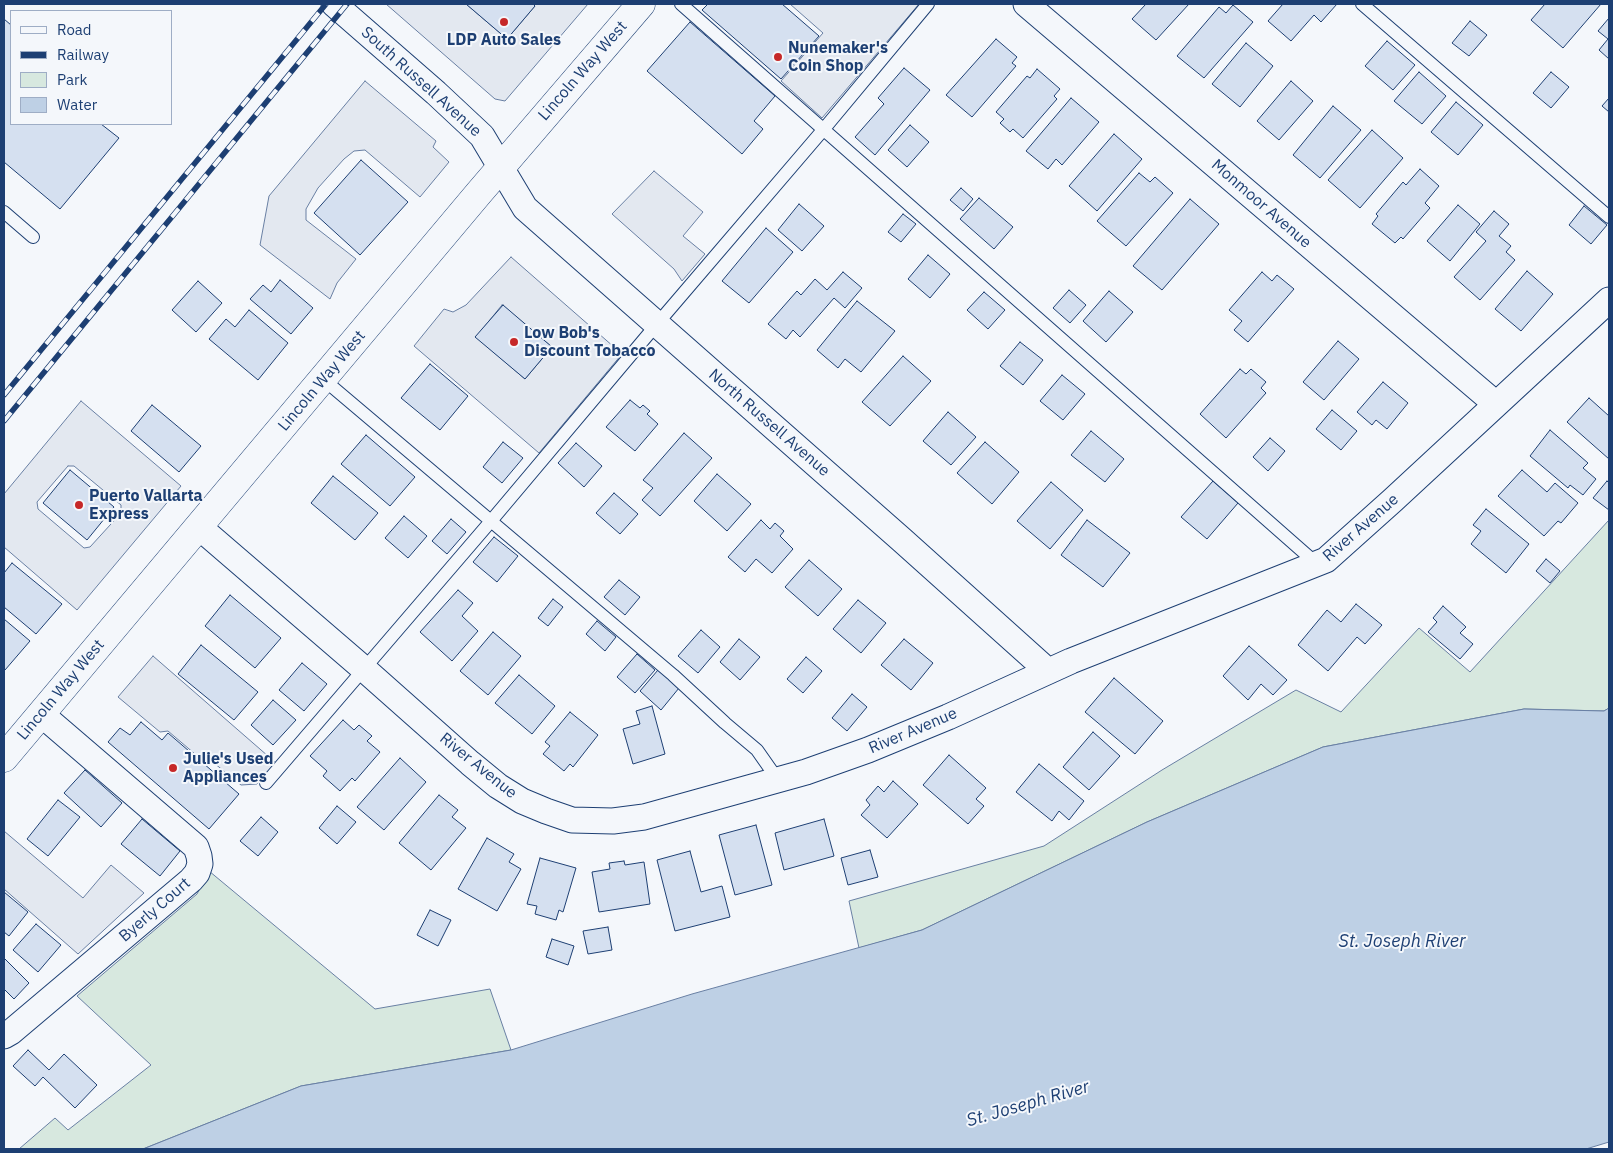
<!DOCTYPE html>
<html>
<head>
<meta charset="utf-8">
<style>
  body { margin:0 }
  #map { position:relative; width:1613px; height:1153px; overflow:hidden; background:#f4f7fb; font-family:"IBM Plex Sans",sans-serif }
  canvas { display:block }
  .frame { position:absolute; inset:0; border:5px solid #1d3f73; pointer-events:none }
  .legend { position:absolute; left:10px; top:10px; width:162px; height:115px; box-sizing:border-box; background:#f4f7fb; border:1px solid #9eadc5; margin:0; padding:6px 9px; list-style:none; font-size:15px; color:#1d3f73 }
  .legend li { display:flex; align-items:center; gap:10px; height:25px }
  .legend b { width:25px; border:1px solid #9eadc5 }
</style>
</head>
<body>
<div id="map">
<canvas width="1613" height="1153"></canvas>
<div class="frame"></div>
<ul class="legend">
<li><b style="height:6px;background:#f4f7fb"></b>Road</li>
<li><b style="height:6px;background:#1d3f73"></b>Railway</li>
<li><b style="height:14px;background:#d7e8df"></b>Park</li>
<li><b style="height:14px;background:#bed0e5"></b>Water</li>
</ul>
</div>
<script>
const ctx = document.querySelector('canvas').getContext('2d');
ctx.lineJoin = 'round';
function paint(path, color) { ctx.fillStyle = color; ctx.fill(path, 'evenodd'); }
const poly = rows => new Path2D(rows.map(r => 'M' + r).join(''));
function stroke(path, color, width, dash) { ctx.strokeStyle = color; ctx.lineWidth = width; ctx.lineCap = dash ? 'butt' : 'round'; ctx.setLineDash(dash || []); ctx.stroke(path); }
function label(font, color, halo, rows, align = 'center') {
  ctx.font = font + ' "IBM Plex Sans",sans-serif'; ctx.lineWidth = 4; ctx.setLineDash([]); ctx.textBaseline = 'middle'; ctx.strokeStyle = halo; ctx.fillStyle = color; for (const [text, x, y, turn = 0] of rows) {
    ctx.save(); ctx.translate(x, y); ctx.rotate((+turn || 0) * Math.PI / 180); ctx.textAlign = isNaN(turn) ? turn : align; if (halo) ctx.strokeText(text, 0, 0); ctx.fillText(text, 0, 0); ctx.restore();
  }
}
const green = poly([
  [1609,520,1609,708,1604,711,1524,709,1323,747,1147,822,922,930,859,948,849,901,1044,846,1162,770,1296,690,1341,712,1419,628,1470,672,1609,520],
  [209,871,375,1009,490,989,511,1050,301,1086,143,1149,19,1149,55,1118,68,1130,151,1065,77,996,197,894,209,871]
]);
paint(green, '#d7e8df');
stroke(green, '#687fa3', 1);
const parking = poly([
  [386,4,466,4,507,39,535,6,533,4,588,4,505,101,495,99,386,4],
  [790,4,919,4,822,118,781,81,823,33,790,4],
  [365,81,436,141,433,147,449,162,420,197,365,150,354,151,344,159,318,188,306,209,306,220,356,259,337,283,330,299,260,245,269,196,365,81],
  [654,171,703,212,683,236,705,254,682,281,674,269,612,214,654,171],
  [511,257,622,354,539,453,414,346,444,309,453,312,466,305,511,257],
  [502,305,552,347,525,379,476,337,502,305],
  [81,401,181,486,77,610,4,547,4,494,81,401],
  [68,466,74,466,121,505,121,513,90,547,84,548,38,509,37,502,68,466],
  [153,656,276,763,257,784,241,785,214,763,202,760,168,731,160,732,118,697,153,656],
  [4,831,83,898,111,865,144,893,78,954,4,889,4,831]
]);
paint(parking, '#e3e8f0');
stroke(parking, '#687fa3', 1);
const water = poly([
  [1609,708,1609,1142,1586,1149,143,1149,301,1086,511,1050,692,994,922,930,1147,822,1323,747,1524,709,1604,711,1609,708]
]);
paint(water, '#bed0e5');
stroke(water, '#687fa3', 1);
const building = poly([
  [466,4,533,4,535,6,507,39,466,4],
  [708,4,782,4,819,36,781,79,702,10,708,4],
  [1146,4,1189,4,1156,40,1132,19,1146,4],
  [1283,4,1337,4,1321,22,1314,15,1291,41,1268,21,1283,4],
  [1545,4,1601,4,1563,48,1531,20,1545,4],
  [1233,5,1253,22,1204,78,1177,56,1219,7,1226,13,1233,5],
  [1609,18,1609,59,1599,50,1608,39,1598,31,1609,18],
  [4,19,11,25,11,124,101,124,119,138,60,209,4,162,4,19],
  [1470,21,1487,35,1469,56,1452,43,1470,21],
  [690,22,775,96,754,121,763,129,742,154,647,71,690,22],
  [996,39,1017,57,1012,63,1016,66,972,117,946,95,996,39],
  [1387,41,1415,65,1393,90,1365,66,1387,41],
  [1246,43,1273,66,1240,107,1212,84,1246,43],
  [904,68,930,90,875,155,855,137,884,104,878,98,904,68],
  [1037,69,1060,89,1054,96,1057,99,1023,138,1013,129,1010,132,1000,123,1004,119,996,112,1027,76,1030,78,1037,69],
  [1419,72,1446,96,1422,124,1394,101,1419,72],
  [1551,72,1569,87,1551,108,1533,93,1551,72],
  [1291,81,1313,101,1279,140,1257,121,1291,81],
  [1071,98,1099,122,1062,165,1056,159,1048,169,1026,151,1071,98],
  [1609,98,1609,112,1602,106,1609,98],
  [1456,102,1483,125,1458,155,1431,132,1456,102],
  [1333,106,1361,130,1320,178,1293,155,1333,106],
  [910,125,929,142,907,167,888,150,910,125],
  [1372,130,1403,158,1360,208,1328,180,1372,130],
  [1114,134,1142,159,1097,211,1069,186,1114,134],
  [361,160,408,202,360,255,314,213,361,160],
  [1420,169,1439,186,1425,203,1430,208,1403,239,1401,237,1395,243,1372,224,1378,216,1376,214,1403,182,1406,185,1420,169],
  [1139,173,1150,182,1155,177,1173,193,1126,246,1097,221,1139,173],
  [961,188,973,199,963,211,950,200,961,188],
  [979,198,1013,227,994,249,960,219,979,198],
  [1190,199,1219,224,1162,290,1133,266,1190,199],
  [799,204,824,226,802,251,778,230,799,204],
  [1458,205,1480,224,1450,261,1427,241,1458,205],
  [1584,206,1607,225,1591,244,1569,225,1584,206],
  [1494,211,1509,224,1499,236,1511,246,1506,252,1515,260,1480,300,1454,277,1486,241,1476,232,1494,211],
  [903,214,916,224,901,242,888,232,903,214],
  [766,228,793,252,749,303,722,281,766,228],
  [928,255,950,274,930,298,908,279,928,255],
  [1527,271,1553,294,1521,331,1495,309,1527,271],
  [843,272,862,288,845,308,834,298,800,337,793,330,786,339,768,324,797,291,801,295,815,279,827,290,843,272],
  [1262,272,1272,281,1277,275,1294,289,1248,342,1234,330,1242,321,1229,310,1262,272],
  [280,280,313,308,291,334,250,299,263,285,271,292,280,280],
  [198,281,222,303,196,332,172,310,198,281],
  [1069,290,1086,305,1070,323,1053,308,1069,290],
  [1109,291,1133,312,1106,342,1083,321,1109,291],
  [984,292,1005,310,988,329,967,310,984,292],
  [857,301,895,331,861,372,845,359,838,368,817,350,857,301],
  [503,305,552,347,525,379,475,337,503,305],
  [249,310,288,343,258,380,209,339,226,319,235,327,249,310],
  [1338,341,1359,359,1324,400,1303,382,1338,341],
  [1020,342,1043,360,1023,385,1000,366,1020,342],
  [903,356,931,381,890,426,862,402,903,356],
  [430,364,468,396,440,430,401,398,430,364],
  [1240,369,1246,374,1251,369,1266,382,1261,388,1266,393,1226,438,1200,414,1240,369],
  [1062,375,1085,394,1063,420,1040,401,1062,375],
  [1383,382,1408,403,1387,429,1376,420,1372,425,1357,412,1383,382],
  [1589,398,1609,416,1609,459,1567,422,1589,398],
  [630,400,640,408,643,405,650,411,647,414,658,424,635,451,606,427,630,400],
  [152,405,201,446,179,472,131,431,152,405],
  [1332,410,1357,431,1341,450,1316,429,1332,410],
  [948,412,976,437,951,465,923,441,948,412],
  [1550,430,1588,463,1583,468,1596,479,1583,495,1570,485,1568,488,1530,456,1550,430],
  [1091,431,1124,459,1105,482,1071,455,1091,431],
  [684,433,712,458,660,516,642,500,653,488,643,480,684,433],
  [366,435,415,477,390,506,341,464,366,435],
  [1270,438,1285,451,1268,471,1253,457,1270,438],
  [503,442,523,458,502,483,483,467,503,442],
  [985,442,1019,472,992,504,957,473,985,442],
  [576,443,602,466,584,487,558,463,576,443],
  [70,470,114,507,87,540,43,503,70,470],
  [1522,470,1547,492,1555,483,1578,503,1561,523,1558,521,1544,536,1498,496,1522,470],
  [717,474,751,504,727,531,694,501,717,474],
  [333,476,378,513,355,540,311,503,333,476],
  [1213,481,1238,503,1207,539,1181,517,1213,481],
  [1607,481,1609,483,1609,510,1593,498,1607,481],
  [1051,482,1083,510,1050,549,1017,521,1051,482],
  [614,493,638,514,620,534,596,513,614,493],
  [1486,509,1529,544,1506,573,1471,544,1481,531,1473,525,1486,509],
  [404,516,427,536,408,558,385,538,404,516],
  [451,519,466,532,447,554,432,541,451,519],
  [761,520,770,529,775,523,784,531,780,536,793,549,772,573,756,559,745,572,728,557,761,520],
  [1087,520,1130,553,1103,587,1061,555,1087,520],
  [494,537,518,556,497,582,473,562,494,537],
  [1546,559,1560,571,1550,583,1536,571,1546,559],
  [809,560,842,589,818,616,785,587,809,560],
  [12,563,62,604,36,634,4,607,4,573,12,563],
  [619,580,640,597,625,615,604,597,619,580],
  [458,590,473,603,462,616,478,631,452,661,420,632,458,590],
  [230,595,281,638,255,668,205,626,230,595],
  [553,599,563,607,548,626,538,618,553,599],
  [858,600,886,623,861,653,833,629,858,600],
  [1356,604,1382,625,1365,644,1357,637,1328,671,1298,645,1327,610,1341,622,1356,604],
  [1443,606,1466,627,1460,633,1473,644,1460,659,1428,632,1437,622,1433,618,1443,606],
  [4,619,30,641,5,670,4,669,4,619],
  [597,621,616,637,605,651,586,634,597,621],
  [701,630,720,647,698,673,678,656,701,630],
  [493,632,521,656,488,695,460,671,493,632],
  [739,639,760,657,740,680,720,662,739,639],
  [904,639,933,663,911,690,881,665,904,639],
  [201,645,258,692,234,720,178,674,201,645],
  [1249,646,1287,680,1273,695,1261,684,1248,700,1223,676,1249,646],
  [637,654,655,670,635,693,617,677,637,654],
  [806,657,822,671,803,693,787,679,806,657],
  [302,663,327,684,304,711,279,690,302,663],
  [658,670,679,688,661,710,640,691,658,670],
  [519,675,555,706,532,734,495,703,519,675],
  [1114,678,1163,721,1135,754,1085,712,1114,678],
  [852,694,867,707,847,731,832,718,852,694],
  [273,700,296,720,273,745,251,725,273,700],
  [652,706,665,754,633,764,623,729,640,724,636,711,652,706],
  [570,712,598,735,573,767,570,764,564,771,543,754,550,746,545,742,570,712],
  [343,720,354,730,359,725,372,736,367,741,380,752,355,781,352,778,340,791,323,776,327,771,310,756,343,720],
  [141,722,162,740,168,733,239,794,209,829,108,742,120,728,130,735,141,722],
  [1093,732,1120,756,1089,790,1063,767,1093,732],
  [949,755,986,788,976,799,984,806,968,824,923,785,949,755],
  [400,758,426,782,384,830,357,807,400,758],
  [1039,764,1084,801,1069,820,1059,811,1052,821,1016,792,1039,764],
  [85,770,122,803,101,827,64,793,85,770],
  [893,781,918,804,887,838,861,815,870,805,866,800,878,786,884,792,893,781],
  [439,795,458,810,452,817,466,828,431,870,399,843,439,795],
  [58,800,80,817,48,856,27,839,58,800],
  [337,806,356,822,337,844,319,828,337,806],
  [261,817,278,832,258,856,240,841,261,817],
  [142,819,180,851,160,876,121,844,142,819],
  [824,819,834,856,784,870,775,833,824,819],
  [756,825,772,885,735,895,719,835,756,825],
  [487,838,514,854,509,862,521,869,497,911,458,889,487,838],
  [870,850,878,877,848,885,841,858,870,850],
  [690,851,701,892,722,886,730,917,675,931,657,860,690,851],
  [540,858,576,868,563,912,559,910,556,920,535,914,537,906,527,904,540,858],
  [624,861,625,865,644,862,650,904,599,912,592,872,610,869,609,863,624,861],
  [4,892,28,912,9,936,4,932,4,892],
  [430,910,451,920,438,946,417,935,430,910],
  [36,924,61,945,38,972,13,950,36,924],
  [608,927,612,950,588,954,583,931,608,927],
  [552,939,574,946,568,965,546,957,552,939],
  [4,958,29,983,14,999,4,989,4,958],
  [28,1050,49,1070,64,1054,97,1085,75,1108,43,1077,35,1086,13,1066,28,1050]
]);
paint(building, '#d5e0f0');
stroke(building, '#1d3f73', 1);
const service = poly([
  [681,4,1317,564],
  [1362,4,1609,217],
  [4,212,33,237],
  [323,379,673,675,725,723,757,750,778,780],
  [266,783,491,521,657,324,823,130,928,4]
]);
const minor = poly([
  [334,4,436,93,482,136,525,208,902,540,1048,671],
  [1026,4,1496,404],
  [199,527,364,669,470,763,498,786,522,801,546,811,572,820,613,821,644,817,806,772,868,750,948,717,1071,661,1326,560,1393,500,1609,300],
  [4,1036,11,1032,191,880,197,873,200,864,199,856,196,847,41,714]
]);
const primary = poly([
  [4,758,478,194,641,4]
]);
stroke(service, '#1d3f73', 14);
stroke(minor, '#1d3f73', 27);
stroke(primary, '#1d3f73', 29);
stroke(service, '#f4f7fb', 12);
stroke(minor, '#f4f7fb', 25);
stroke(primary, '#f4f7fb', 28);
const rail = poly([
  [4,395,326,4],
  [4,421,347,4]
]);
stroke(rail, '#1d3f73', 5.5);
stroke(rail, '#f4f7fb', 4, [11]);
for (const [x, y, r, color] of [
  [504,22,5,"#c62828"],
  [778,57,5,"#c62828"],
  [514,342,5,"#c62828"],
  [79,505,5,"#c62828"],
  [173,768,5,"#c62828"]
]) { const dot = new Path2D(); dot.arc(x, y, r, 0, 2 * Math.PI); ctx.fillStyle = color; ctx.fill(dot); stroke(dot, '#f4f7fb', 2); }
label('bold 16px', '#1d3f73', '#f4f7fb', [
  ["LDP Auto Sales",504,40,"center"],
  ["Nunemaker's",788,48],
  ["Coin Shop",788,66],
  ["Low Bob's",524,333],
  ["Discount Tobacco",524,351],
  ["Puerto Vallarta",89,496],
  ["Express",89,514],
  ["Julie's Used",183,759],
  ["Appliances",183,777]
], 'left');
label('16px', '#1d3f73', '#f4f7fb', [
  ["Lincoln Way West",583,71,-49],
  ["South Russell Avenue",421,82,42],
  ["Monmoor Avenue",1261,204,41],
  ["Lincoln Way West",322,381,-50],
  ["North Russell Avenue",769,423,41],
  ["River Avenue",1361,528,-41],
  ["Lincoln Way West",61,690,-50],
  ["River Avenue",913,731,-23],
  ["River Avenue",478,766,39],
  ["Byerly Court",155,910,-41]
]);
label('italic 18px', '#1d3f73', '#f4f7fb', [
  ["St. Joseph River",1402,942],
  ["St. Joseph River",1028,1104,-16]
]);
</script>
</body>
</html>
